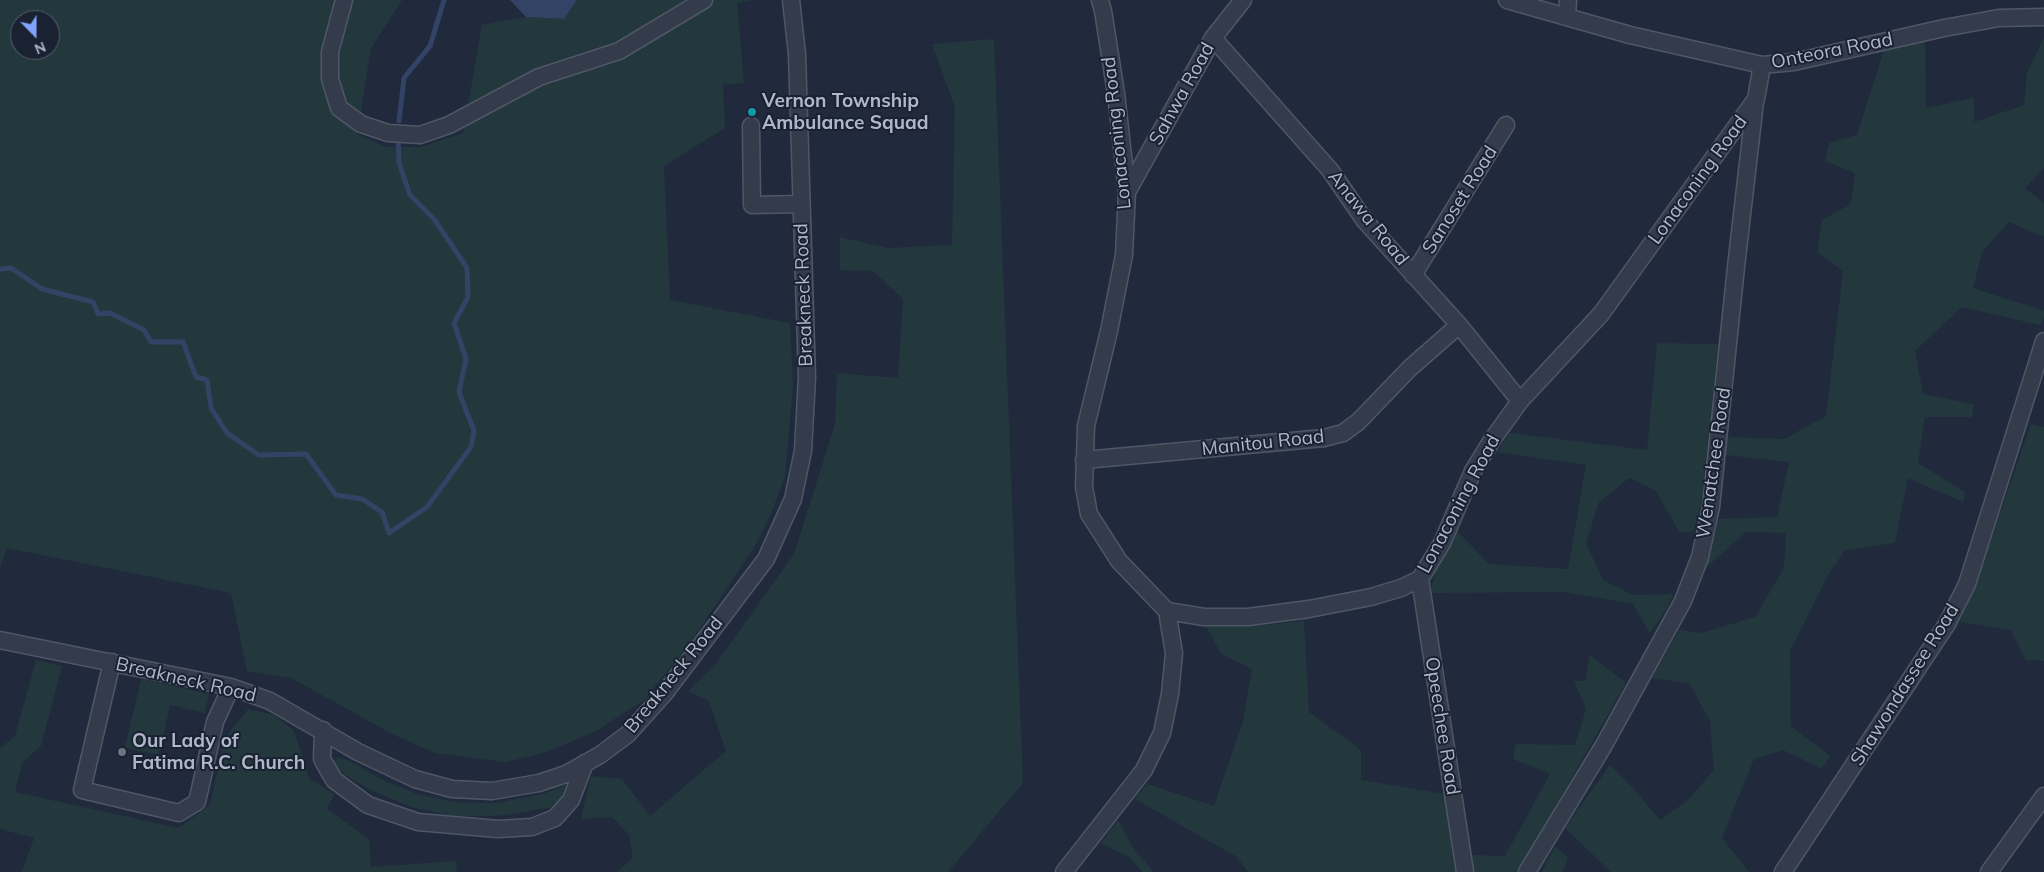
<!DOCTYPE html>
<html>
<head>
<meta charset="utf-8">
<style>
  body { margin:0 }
  #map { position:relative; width:2044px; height:872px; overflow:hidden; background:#202a3c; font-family:Mulish,sans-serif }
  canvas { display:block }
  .north { position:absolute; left:10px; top:10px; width:50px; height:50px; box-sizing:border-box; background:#1a2131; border:1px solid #565d6d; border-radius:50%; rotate:158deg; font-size:14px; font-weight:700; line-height:20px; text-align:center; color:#afb7c8 }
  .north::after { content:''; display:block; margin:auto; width:18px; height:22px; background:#7ea4ff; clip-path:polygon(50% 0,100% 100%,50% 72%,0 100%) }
</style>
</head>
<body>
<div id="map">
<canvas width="2044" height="872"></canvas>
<div class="north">N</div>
</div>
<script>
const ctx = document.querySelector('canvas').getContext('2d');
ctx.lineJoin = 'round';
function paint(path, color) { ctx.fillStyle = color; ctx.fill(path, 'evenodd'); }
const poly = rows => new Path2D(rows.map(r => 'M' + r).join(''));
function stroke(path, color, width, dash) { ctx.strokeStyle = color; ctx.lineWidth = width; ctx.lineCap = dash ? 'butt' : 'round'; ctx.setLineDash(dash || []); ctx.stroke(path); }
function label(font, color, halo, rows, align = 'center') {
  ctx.font = font + ' Mulish,sans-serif'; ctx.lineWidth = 4; ctx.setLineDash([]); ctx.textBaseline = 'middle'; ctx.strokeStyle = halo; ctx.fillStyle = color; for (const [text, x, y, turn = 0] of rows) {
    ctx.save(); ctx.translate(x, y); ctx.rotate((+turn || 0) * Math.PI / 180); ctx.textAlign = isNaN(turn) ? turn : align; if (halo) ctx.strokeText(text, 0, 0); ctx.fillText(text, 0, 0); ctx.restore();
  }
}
paint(poly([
  [0,0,402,0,371,48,357,134,386,147,421,147,463,133,482,25,526,17,564,19,577,0,753,0,737,3,744,83,723,85,725,128,664,166,670,300,790,323,793,386,785,476,771,514,754,548,690,643,644,700,596,731,544,753,506,762,435,753,394,735,291,678,247,671,231,593,7,548,0,568],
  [20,20,50,20,50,50,20,50],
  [2044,37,2044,168,2025,188,2044,203,2044,237,2009,222,1982,252,1973,288,2044,311,2044,317,2040,325,1962,307,1915,351,1923,394,1974,404,1972,417,1925,417,1918,463,1965,492,1963,502,1908,478,1895,543,1845,550,1828,575,1790,651,1791,726,1830,756,1822,769,1783,750,1754,759,1722,838,1749,872,1611,872,1565,828,1610,765,1633,788,1660,820,1687,801,1714,770,1710,721,1689,683,1652,678,1679,630,1701,633,1755,617,1784,568,1786,533,1746,532,1706,568,1719,519,1777,517,1789,462,1726,455,1726,437,1784,439,1826,416,1843,271,1817,252,1822,220,1851,204,1855,173,1825,161,1829,143,1857,135,1884,50,1925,41,1926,108,1974,98,1974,122,2024,105,2027,73],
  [994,39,1023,783,948,872,617,872,633,858,629,835,612,817,581,819,591,776,622,779,650,816,726,751,709,701,688,691,715,665,794,554,835,424,837,373,898,378,903,299,873,271,840,270,840,237,888,248,952,245,955,107,932,44],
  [1657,343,1718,344,1702,501,1694,531,1680,533,1655,490,1629,478,1599,502,1586,543,1603,580,1633,595,1673,594,1668,607,1650,633,1633,604,1564,592,1431,593,1435,571,1457,531,1489,564,1568,569,1586,465,1497,452,1510,433,1647,450],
  [2031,424,2044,427,2044,661,2026,660,2011,630,1960,622,1973,591],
  [1304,621,1309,712,1361,750,1361,780,1444,794,1455,872,1248,872,1237,857,1135,799,1147,784,1214,806,1243,721,1252,669,1221,654,1206,626,1257,626],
  [1590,655,1626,683,1518,872,1474,872,1471,855,1505,856,1550,774,1513,759,1516,744,1575,745,1586,709,1574,681,1585,681],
  [36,660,62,666,41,746,22,763,15,792,178,828,210,805,225,738,248,709,274,715,294,731,309,778,334,794,327,809,369,839,371,867,456,861,457,872,22,872,34,838,0,829,0,748,15,736],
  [141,679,209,694,205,713,170,705,159,755,125,748],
  [337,757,350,761,383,780,417,794,454,802,495,803,543,794,566,785,561,799,549,808,496,816,452,816,411,807,373,791,343,774,332,763],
  [1118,820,1134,849,1154,872,1142,872,1130,858,1101,843],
  [1555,846,1568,858,1562,872,1542,872]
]), '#22383d');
paint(poly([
  [510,0,577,0,564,19,526,17]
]), '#334365');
stroke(poly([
  [399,121,404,78,430,46,444,0],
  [0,269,11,268,42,289,93,302,98,314,110,313,144,330,151,342,183,342,196,377,207,380,211,408,227,433,259,455,306,454,336,495,362,499,382,512,389,533,427,507,471,447,474,431,459,392,466,359,454,323,468,297,467,268,434,219,410,195,399,163,398,140]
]), '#334365', 5);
const minor = poly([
  [344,0,330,52,330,79,339,108,361,124,388,133,420,135,449,125,539,77,619,51,704,0],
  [1100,0,1103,11,1116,93,1127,192,1124,255,1109,331,1086,426,1084,487,1089,514,1119,561,1167,611,1204,617,1248,617,1309,609,1371,597,1401,588,1420,579,1442,543,1473,471,1492,440,1520,401,1601,314,1756,99,1762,65],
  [1507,0,1630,35,1762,65,1794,62,1944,28,1999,18,2044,17],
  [1567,17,1568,0],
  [1213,38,1330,170,1365,221,1459,325,1520,401],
  [751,126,752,205,801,204],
  [1127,192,1213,38,1243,0],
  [1413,275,1506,125],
  [1084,460,1324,438,1343,433,1358,422,1410,368,1459,325],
  [1420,579,1465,872],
  [0,640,231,687,270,701,358,752,415,779,452,789,492,791,539,783,566,774,600,755,628,734,664,694,766,559,793,499,803,451,807,377,797,54,791,0],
  [112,662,82,790,179,813,197,802,215,722,231,687],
  [323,730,322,759,334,780,368,805,418,822,498,829,532,827,555,818,571,800,585,763],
  [1064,872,1144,770,1162,733,1170,694,1174,653,1167,611],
  [1527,872,1604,745,1683,601,1700,557,1711,507,1736,267,1755,102],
  [1783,872,1947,624,1967,584,2044,341],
  [1989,872,2044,796]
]);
stroke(minor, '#4f5767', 19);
stroke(minor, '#343c4c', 16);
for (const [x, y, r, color] of [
  [752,112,5,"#0f9aa8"],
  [122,752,5,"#6b7280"]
]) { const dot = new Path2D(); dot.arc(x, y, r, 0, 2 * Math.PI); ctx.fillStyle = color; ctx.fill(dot); stroke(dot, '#1a2131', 2); }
label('19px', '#afb7c8', '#1a2131', [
  ["Onteora Road",1832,51,-11],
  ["Sahwa Road",1182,94,-61],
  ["Lonaconing Road",1117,133,-96],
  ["Lonaconing Road",1698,180,-54],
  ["Sanoset Road",1460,200,-58],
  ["Anawa Road",1368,218,51],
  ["Breakneck Road",804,295,-92],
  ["Manitou Road",1263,443,-6],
  ["Wenatchee Road",1714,463,-82],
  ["Lonaconing Road",1459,504,-62],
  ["Breakneck Road",674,675,-51],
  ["Breakneck Road",186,680,13],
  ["Shawondassee Road",1905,685,-58],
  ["Opeechee Road",1442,726,81]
]);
label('bold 19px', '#afb7c8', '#1a2131', [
  ["Vernon Township",762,101],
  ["Ambulance Squad",762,123],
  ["Our Lady of",132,741],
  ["Fatima R.C. Church",132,763]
], 'left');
</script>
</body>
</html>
